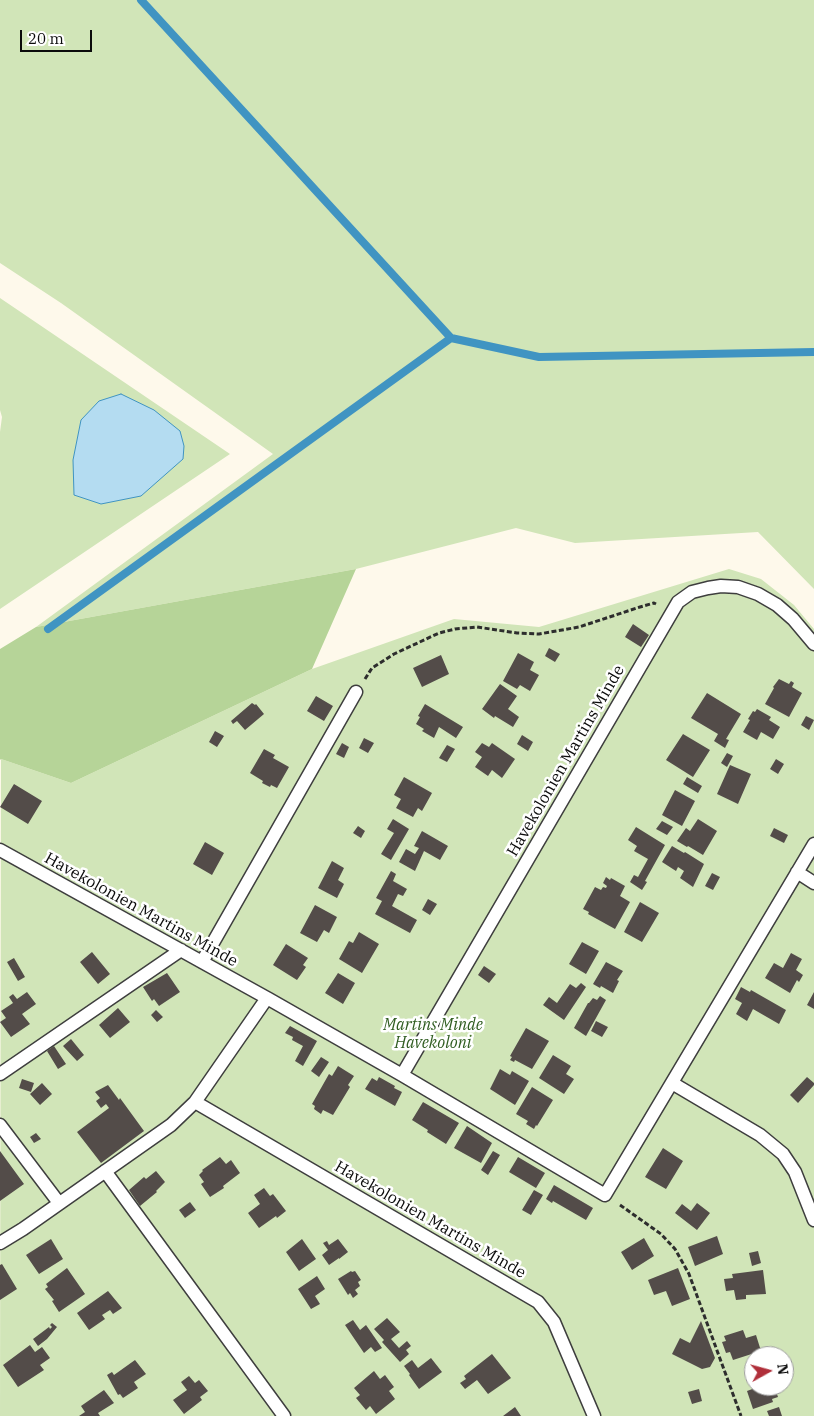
<!DOCTYPE html>
<html>
<head>
<meta charset="utf-8">
<style>
  body { margin:0 }
  #map { position:relative; width:814px; height:1416px; overflow:hidden; background:#fef9eb; font-family:"IBM Plex Serif",serif }
  canvas { display:block }
  .north { position:absolute; left:744px; top:1346px; width:50px; height:50px; box-sizing:border-box; background:#fff; border:1px solid #9d9d9d; border-radius:50%; rotate:83deg; font-size:14px; font-weight:700; line-height:20px; text-align:center; color:#0b0b0b }
  .north::after { content:''; display:block; margin:auto; width:18px; height:22px; background:#b02f3a; clip-path:polygon(50% 0,100% 100%,50% 72%,0 100%) }
  .scale { position:absolute; left:20px; top:30px; width:72px; height:22px; box-sizing:border-box; border:2px solid #0b0b0b; border-top:0; padding-left:6px; font-size:15px; line-height:18px; white-space:nowrap; color:#0b0b0b; -webkit-text-stroke:4px #fff; paint-order:stroke }
</style>
</head>
<body>
<div id="map">
<canvas width="814" height="1416"></canvas>
<div class="north">N</div>
<div class="scale">20 m</div>
</div>
<script>
const ctx = document.querySelector('canvas').getContext('2d');
ctx.lineJoin = 'round';
function paint(path, color) { ctx.fillStyle = color; ctx.fill(path, 'evenodd'); }
const poly = rows => new Path2D(rows.map(r => 'M' + r).join(''));
function stroke(path, color, width, dash) { ctx.strokeStyle = color; ctx.lineWidth = width; ctx.lineCap = dash ? 'butt' : 'round'; ctx.setLineDash(dash || []); ctx.stroke(path); }
function label(font, color, halo, rows, align = 'center') {
  ctx.font = font + ' "IBM Plex Serif",serif'; ctx.lineWidth = 5; ctx.setLineDash([]); ctx.textBaseline = 'middle'; ctx.strokeStyle = halo; ctx.fillStyle = color; for (const [text, x, y, turn = 0] of rows) {
    ctx.save(); ctx.translate(x, y); ctx.rotate((+turn || 0) * Math.PI / 180); ctx.textAlign = isNaN(turn) ? turn : align; if (halo) ctx.strokeText(text, 0, 0); ctx.fillText(text, 0, 0); ctx.restore();
  }
}
paint(poly([
  [0,0,814,0,814,589,758,532,575,543,516,528,356,569,36,627,273,454,61,303,0,263],
  [0,298,230,454,0,609,0,432,2,417,0,410],
  [729,569,761,579,794,605,814,629,814,1416,0,1416,1,759,71,783,312,669,454,619,539,627],
  [754,1356,784,1356,784,1386,754,1386]
]), '#d1e5b8');
paint(poly([
  [356,569,312,669,71,783,1,759,0,760,0,649,36,627]
]), '#b6d498');
const water = poly([
  [121,394,154,410,180,431,184,446,183,459,141,496,101,504,74,495,73,460,81,420,99,401,121,394]
]);
paint(water, '#b4dcf1');
stroke(water, '#4094c2', 1);
stroke(poly([
  [141,0,451,338,539,357,814,352],
  [48,629,451,338]
]), '#4094c2', 8);
paint(poly([
  [633,624,649,635,641,647,625,637],
  [549,648,560,654,555,662,545,656],
  [518,653,534,662,530,670,539,675,530,691,520,685,517,689,503,681],
  [441,655,449,674,422,687,413,668],
  [779,679,789,684,791,681,794,683,792,687,802,693,789,717,765,704,774,688,773,687],
  [500,684,517,696,508,709,519,717,513,727,495,716,494,718,482,709],
  [707,693,741,714,726,739,729,740,725,748,714,741,718,734,691,718],
  [316,696,333,706,324,721,307,711],
  [252,703,255,705,256,704,264,714,245,730,237,721,233,724,231,721],
  [425,704,463,727,456,738,439,727,434,738,422,731,424,729,416,724,420,717,418,716],
  [757,709,771,717,769,720,780,727,773,739,761,732,757,740,743,732,750,720,748,719,753,711,755,712],
  [806,716,814,720,809,730,801,725],
  [215,731,224,736,217,747,209,742],
  [683,734,710,750,693,777,666,760],
  [522,735,533,742,528,751,517,744],
  [364,738,374,743,368,753,359,748],
  [342,743,349,747,344,758,336,754],
  [482,743,489,747,492,743,515,759,502,778,492,770,488,776,475,767,482,757,475,752],
  [447,745,455,749,447,762,439,758],
  [264,749,275,755,273,758,289,767,277,788,271,785,270,787,262,783,263,781,250,773],
  [727,753,733,756,727,767,721,763],
  [776,759,784,764,778,774,770,769],
  [730,765,751,774,738,804,717,794],
  [404,777,432,793,422,811,418,808,413,817,396,808,401,799,394,795],
  [687,777,702,786,698,793,683,784],
  [14,784,42,801,28,824,0,807],
  [675,790,695,801,682,826,662,815],
  [393,819,409,829,391,860,381,854,394,833,387,829],
  [698,819,717,831,703,855,688,846,687,847,677,841,686,828,690,831],
  [662,821,673,827,667,835,656,829],
  [358,826,365,831,361,838,353,833],
  [636,827,665,845,645,881,647,882,642,890,630,882,634,875,638,877,648,859,634,851,637,846,628,840],
  [774,828,788,835,784,843,770,836],
  [422,831,448,846,440,860,424,851,415,871,399,862,406,849,415,854,419,848,414,846],
  [205,842,224,853,212,875,193,864],
  [672,846,684,853,685,852,704,864,693,887,680,878,684,871,678,867,676,871,662,862],
  [332,861,344,868,338,880,344,884,337,898,318,888],
  [391,871,396,874,393,881,407,889,403,896,398,894,392,906,417,920,410,933,375,914,382,901,376,898],
  [712,873,720,877,713,890,705,886],
  [606,877,610,880,611,878,625,886,620,896,630,902,615,929,588,914,589,912,583,909,595,887,601,890,603,887,606,888,607,886,603,883],
  [428,899,437,904,430,915,422,910],
  [640,902,659,913,642,942,624,932],
  [315,905,337,917,329,933,324,930,317,942,300,933],
  [359,932,379,944,362,973,339,959,349,941,353,943],
  [582,942,599,951,586,974,569,964],
  [286,944,308,958,303,965,306,967,297,980,273,965],
  [92,952,110,974,98,984,80,962],
  [791,953,802,959,796,970,803,975,799,982,797,980,790,993,765,978,774,963,783,968],
  [14,958,25,977,18,981,7,962],
  [606,962,623,971,617,980,619,981,613,993,601,986,600,988,593,984],
  [484,966,496,974,489,983,478,975],
  [167,973,180,992,159,1006,154,999,152,1001,143,987],
  [338,973,355,983,343,1004,325,993],
  [581,983,586,987,564,1020,543,1005,549,997,557,1003,570,984,576,988],
  [741,987,750,992,751,990,786,1010,779,1024,753,1009,747,1021,736,1014,742,1003,735,999],
  [27,992,36,1004,22,1014,30,1024,11,1037,0,1022,6,1018,1,1011,13,1003,9,997,13,994,17,999],
  [814,992,814,1009,807,1005],
  [600,996,606,1000,586,1036,574,1028,588,1003,589,1003,593,998,597,1000],
  [118,1008,130,1022,110,1038,99,1025],
  [156,1010,163,1017,157,1022,151,1015],
  [596,1021,608,1027,602,1037,591,1031],
  [290,1026,317,1041,303,1066,295,1061,303,1046,292,1040,293,1037,285,1033],
  [526,1028,549,1041,532,1069,515,1060,514,1062,510,1060,512,1057,510,1056],
  [71,1039,84,1055,77,1061,63,1046],
  [54,1046,66,1064,58,1069,47,1051],
  [553,1055,571,1066,566,1074,574,1079,564,1094,539,1078],
  [321,1057,329,1062,319,1077,311,1071],
  [338,1066,354,1076,348,1085,350,1087,333,1115,323,1110,321,1114,314,1109,315,1106,312,1104,329,1074,332,1076],
  [500,1069,510,1075,512,1071,529,1081,515,1105,490,1089],
  [379,1077,395,1086,394,1088,402,1092,395,1106,365,1089,372,1078,377,1081],
  [807,1077,814,1083,814,1085,798,1103,790,1095],
  [22,1079,34,1083,31,1092,19,1088],
  [42,1083,52,1094,40,1105,30,1094],
  [108,1085,119,1100,120,1098,144,1131,101,1163,77,1132,109,1108,106,1104,101,1108,96,1101,100,1098,95,1092],
  [532,1087,553,1100,537,1126,536,1125,534,1129,526,1124,528,1121,516,1114],
  [423,1102,459,1123,446,1144,427,1132,428,1130,412,1120],
  [467,1126,492,1143,481,1163,454,1148],
  [36,1133,41,1139,34,1143,30,1137],
  [663,1148,683,1161,666,1189,645,1177],
  [0,1151,24,1184,0,1201],
  [493,1151,500,1155,488,1175,481,1170],
  [220,1157,226,1164,231,1160,240,1173,223,1186,224,1188,210,1197,201,1184,204,1182,199,1175,203,1171,202,1170],
  [518,1157,545,1173,536,1188,509,1172],
  [156,1171,165,1182,156,1191,157,1192,140,1206,129,1190,144,1177,146,1179],
  [554,1185,593,1208,586,1220,553,1201,552,1203,546,1199],
  [264,1188,270,1196,273,1194,286,1211,277,1218,276,1216,259,1228,248,1213,260,1204,254,1195],
  [534,1190,543,1195,531,1215,522,1210],
  [190,1202,196,1210,185,1218,179,1210],
  [697,1203,710,1213,697,1230,675,1213,682,1204,691,1211],
  [717,1236,723,1254,695,1266,688,1247],
  [644,1238,654,1256,632,1270,621,1252],
  [51,1239,63,1259,39,1274,26,1255],
  [302,1239,316,1259,299,1271,286,1252],
  [338,1239,348,1252,339,1259,339,1258,329,1265,322,1255,328,1250,323,1243,327,1241,329,1245],
  [758,1251,761,1263,752,1266,749,1253],
  [2,1264,17,1289,0,1300,0,1265],
  [67,1268,85,1294,59,1312,52,1301,54,1300,45,1289,48,1287,46,1284],
  [678,1268,690,1299,672,1306,666,1291,654,1295,648,1280],
  [763,1270,766,1294,746,1295,746,1299,736,1300,734,1290,726,1291,724,1279,733,1278,732,1274],
  [351,1271,352,1272,355,1271,361,1280,358,1282,360,1286,355,1290,358,1294,353,1298,350,1293,348,1295,338,1279],
  [317,1276,325,1289,315,1296,320,1304,311,1309,298,1289],
  [108,1291,122,1308,113,1314,110,1310,102,1315,105,1319,89,1330,77,1313],
  [387,1318,400,1332,391,1339,399,1348,407,1341,411,1346,406,1350,409,1354,400,1362,382,1342,384,1340,374,1329],
  [353,1320,360,1330,366,1325,382,1348,375,1352,371,1347,364,1353,345,1325],
  [701,1321,715,1358,710,1367,702,1369,672,1354,680,1338,690,1343],
  [52,1323,57,1327,47,1339,38,1346,33,1339,49,1327,50,1329,52,1327,50,1325],
  [743,1330,746,1338,756,1335,761,1351,733,1360,730,1352,726,1353,722,1342,726,1341,724,1336],
  [30,1345,35,1352,42,1347,50,1358,40,1365,44,1370,18,1387,3,1365],
  [492,1354,511,1378,488,1394,477,1380,465,1389,460,1383,466,1379,464,1376],
  [431,1358,442,1372,419,1389,409,1375,410,1374,404,1366,412,1360,418,1368],
  [135,1360,146,1374,134,1382,138,1388,123,1398,120,1394,118,1395,107,1375,112,1372,114,1375],
  [374,1371,380,1379,385,1375,394,1387,389,1391,395,1399,376,1414,370,1406,366,1410,356,1398,360,1395,354,1388],
  [189,1376,195,1383,199,1380,208,1391,200,1397,202,1400,184,1414,173,1400,187,1390,181,1382],
  [755,1386,774,1386,778,1397,772,1399,773,1402,753,1409,747,1391,755,1388],
  [699,1389,702,1401,692,1404,688,1392],
  [104,1390,114,1403,98,1413,100,1416,79,1416,85,1412,81,1406],
  [515,1407,521,1416,503,1416],
  [779,1407,782,1416,769,1416,767,1411]
]), '#534c49');
const lane = poly([
  [0,850,267,998,195,1102,171,1125,23,1229,0,1243],
  [797,872,814,883],
  [202,962,356,692],
  [267,998,402,1075,605,1195,814,844],
  [0,1074,181,950],
  [402,1075,678,602,692,592,708,588,721,586,738,587,758,594,777,605,793,619,814,644],
  [672,1083,760,1135,783,1154,795,1172,814,1220],
  [195,1102,538,1302,554,1322,594,1416],
  [0,1125,59,1203],
  [105,1171,284,1416]
]);
stroke(lane, '#3e3e3e', 15);
stroke(poly([
  [365,679,372,668,394,654,439,633,455,629,477,627,517,633,539,634,579,627,640,607,654,603,656,604],
  [620,1205,661,1234,675,1249,689,1274,741,1416]
]), '#2d2d2d', 3, [5, 2.5]);
stroke(lane, '#fff', 12);
label('16px', '#0b0b0b', '#fff', [
  ["Havekolonien Martins Minde",566,761,-60],
  ["Havekolonien Martins Minde",141,910,29],
  ["Havekolonien Martins Minde",430,1220,30]
]);
label('italic 16px', '#305d21', '#fff', [
  ["Martins Minde",433,1025],
  ["Havekoloni",433,1043]
]);
</script>
</body>
</html>
